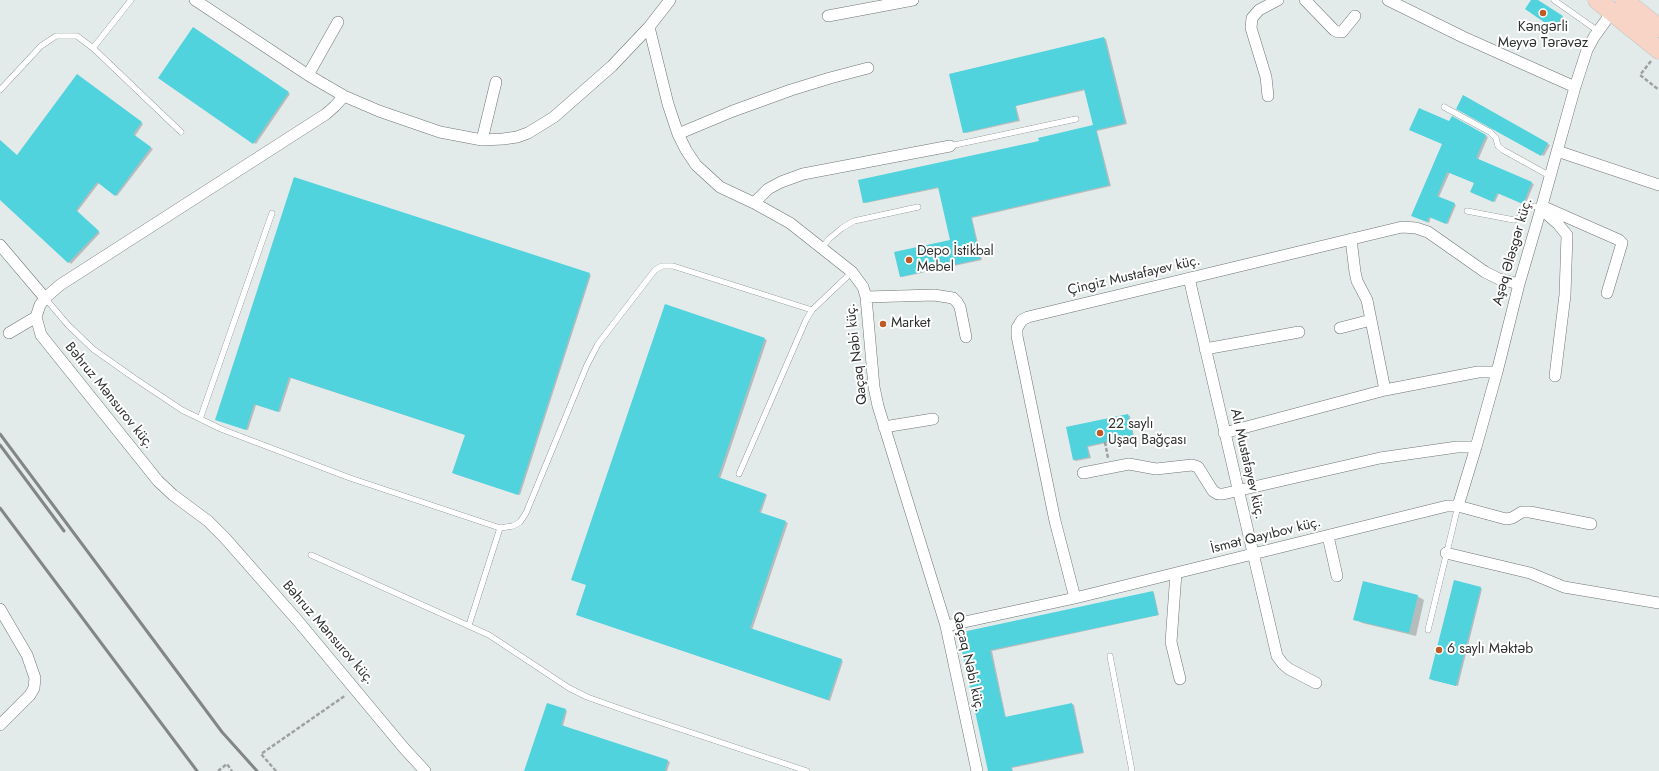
<!DOCTYPE html>
<html>
<head>
<meta charset="utf-8">
<style>
  body { margin:0 }
  canvas { display:block; background:#e3eaea }
</style>
</head>
<body>
<canvas width="1659" height="771"></canvas>
<script>
const ctx = document.querySelector('canvas').getContext('2d');
ctx.lineJoin = 'round';
function paint(path, color) { ctx.fillStyle = color; ctx.fill(path, 'evenodd'); }
const poly = rows => new Path2D(rows.map(r => 'M' + r).join(''));
function stroke(path, color, width, dash) { ctx.strokeStyle = color; ctx.lineWidth = width; ctx.lineCap = dash ? 'butt' : 'round'; ctx.setLineDash(dash || []); ctx.stroke(path); }
function label(font, color, halo, rows, align = 'center') {
  ctx.font = font + ' Jost,sans-serif'; ctx.lineWidth = 4; ctx.setLineDash([]); ctx.textBaseline = 'middle'; ctx.strokeStyle = halo; ctx.fillStyle = color; for (const [text, x, y, turn = 0] of rows) {
    ctx.save(); ctx.translate(x, y); ctx.rotate((+turn || 0) * Math.PI / 180); ctx.textAlign = isNaN(turn) ? turn : align; if (halo) ctx.strokeText(text, 0, 0); ctx.fillText(text, 0, 0); ctx.restore();
  }
}
paint(poly([
  [1532,0,1537,0,1564,18,1557,29,1526,9],
  [193,28,290,94,256,144,159,78],
  [1104,38,1106,39,1127,124,1097,131,1111,186,972,218,982,260,902,277,900,276,951,241,939,188,866,203,864,202,1040,142,1094,125,1086,90,1016,106,1020,121,966,133,964,132,950,74],
  [79,77,143,124,135,136,153,149,117,196,99,183,77,212,100,233,71,264,0,198,0,140,17,156],
  [1463,97,1550,145,1544,156,1457,108],
  [1452,117,1488,137,1478,160,1534,184,1525,205,1499,193,1495,202,1473,193,1475,183,1450,172,1439,197,1456,205,1448,224,1431,217,1429,223,1415,216,1444,144],
  [294,178,591,275,520,495,455,474,466,435,291,378,280,412,256,405,248,430,218,420],
  [665,305,767,340,720,479,767,495,761,513,788,523,752,630,843,661,830,701,579,615],
  [1128,415,1130,416,1134,437,1088,447,1091,458,1076,461,1074,460,1067,428],
  [1480,588,1482,589,1458,686,1432,680],
  [1153,592,1154,593,1159,615,992,651,1006,718,1072,704,1074,705,1084,753,1012,768,1013,771,989,771,959,633],
  [1417,596,1424,600,1416,636,1362,623,1355,619],
  [566,710,567,711,563,726,668,761,670,762,667,771,525,771]
]), '#0003');
paint(poly([
  [1531,0,1538,0,1563,16,1554,29,1525,9],
  [193,27,289,92,253,144,158,78],
  [1104,37,1125,123,1096,130,1109,185,971,217,980,259,900,277,894,252,950,240,938,187,863,203,858,180,1039,141,1038,138,1093,125,1084,89,1015,106,1018,120,963,133,949,74],
  [77,74,142,122,133,134,151,147,115,196,97,182,76,210,99,231,68,263,0,200,0,140,17,155],
  [1463,95,1548,143,1541,156,1456,109],
  [1419,108,1449,121,1452,116,1486,135,1476,158,1532,182,1523,204,1497,193,1493,202,1470,192,1474,183,1447,172,1437,196,1455,203,1446,224,1429,217,1427,222,1411,216,1442,144,1409,130],
  [294,177,590,273,518,495,452,473,465,435,289,377,278,412,254,404,246,430,215,420],
  [665,304,765,338,718,477,766,494,759,512,786,521,750,628,842,659,828,700,576,615,586,585,571,580],
  [1128,414,1133,436,1087,446,1089,457,1073,460,1066,427],
  [1454,580,1481,587,1456,686,1429,679],
  [1363,581,1418,595,1409,633,1353,620],
  [1153,591,1158,615,990,650,1005,717,1072,703,1083,752,1011,767,1012,771,988,771,958,633],
  [547,703,566,709,561,725,668,760,665,771,524,771]
]), '#50d3dd');
const service = poly([
  [131,0,93,48,181,132],
  [1554,0,1598,31],
  [0,90,41,46,56,36,77,36,93,48],
  [1444,107,1490,132,1496,138,1498,146,1503,150,1550,176],
  [950,146,1076,119],
  [1467,211,1514,220,1519,218,1529,207,1535,206,1541,209],
  [821,249,829,239,842,228,854,221,918,207],
  [45,298,68,325,93,349,134,378,182,410,221,429,350,478,500,528,513,526,520,522,526,513,587,365,598,344,655,270,662,266,673,266,812,310,852,272],
  [200,419,272,213],
  [739,474,806,320,812,310],
  [311,555,489,635,569,688,587,697,635,714,807,771],
  [469,625,500,528],
  [1428,630,1458,506],
  [1110,656,1132,771]
]);
const minor = poly([
  [195,0,308,75,344,96,379,111,440,132,482,140,503,139,517,137,528,133,554,117,612,66,649,27],
  [670,0,649,27,668,104,678,134,686,150,696,165,720,187,754,203,790,223,852,272,863,287,866,297,874,387,878,406,946,626,977,771],
  [1305,0,1334,30,1338,32,1342,32,1355,16],
  [1388,0,1463,37,1575,87],
  [828,16,913,0],
  [308,75,338,22],
  [344,96,335,106,326,114,60,285,45,298,40,305,36,317,41,335,158,481,173,495,208,521,225,538,298,621,403,747,425,771],
  [1268,96,1266,77,1251,28,1252,18,1259,10,1278,0],
  [678,134,733,111,791,90,830,78,868,68],
  [482,140,496,82],
  [1557,151,1659,185],
  [754,203,768,189,781,182,803,174,950,146],
  [1544,207,1619,240,1622,243,1607,293],
  [1541,209,1558,224,1567,235,1565,295,1555,376],
  [1351,239,1355,272,1357,281,1367,300,1385,390],
  [0,245,45,298],
  [1189,278,1277,656,1283,664,1289,669,1316,683],
  [866,297,934,295,953,298,957,302,960,307,966,337],
  [1340,328,1371,320],
  [9,333,36,317],
  [1205,349,1299,332],
  [884,427,933,419],
  [1224,433,1385,390,1478,372,1497,372],
  [1083,473,1129,464,1156,469,1192,465,1198,467,1213,491,1218,494,1223,494,1380,458,1457,447,1476,447],
  [1458,506,1476,447,1497,372,1519,284,1541,209,1575,87,1587,50,1594,37,1612,12],
  [1328,536,1337,576],
  [1446,553,1530,573,1564,587,1659,603],
  [1176,573,1171,642,1180,679],
  [1075,598,1055,521,1017,336,1017,328,1022,320,1028,317,1402,227,1416,228,1428,232,1485,272,1499,279,1519,284],
  [0,609,27,655,35,678,34,688,30,695,0,725],
  [946,626,1075,598,1447,506,1458,506,1506,519,1512,518,1522,512,1530,512,1591,524]
]);
const trunk = poly([
  [1597,0,1659,50],
  [1624,0,1659,28]
]);
stroke(service, '#6f7575', 6);
stroke(minor, '#6f7575', 12);
stroke(trunk, '#c5c5c5', 19);
stroke(poly([
  [1651,61,1640,75,1659,90],
  [1105,442,1108,458],
  [218,771,227,764,232,771],
  [276,771,261,754,346,695]
]), '#9ca2a2', 2.5, [4, 2]);
stroke(service, '#fff', 5.5);
stroke(minor, '#fff', 11);
stroke(trunk, '#f8d4c6', 18);
stroke(poly([
  [0,434,222,732,257,771],
  [0,445,64,531],
  [0,508,197,771]
]), '#828686', 3);
for (const [x, y, r, color] of [
  [1543,13,4,"#bf5a28"],
  [909,260,4,"#bf5a28"],
  [883,324,4,"#bf5a28"],
  [1100,433,4,"#bf5a28"],
  [1439,650,4,"#bf5a28"]
]) { const dot = new Path2D(); dot.arc(x, y, r, 0, 2 * Math.PI); ctx.fillStyle = color; ctx.fill(dot); stroke(dot, '#fff', 1.5); }
label('14px', '#2f3131', '#fff', [
  ["Kəngərli",1543,28,"center"],
  ["Meyvə Tərəvəz",1543,44,"center"],
  ["Depo İstikbal",917,252],
  ["Mebel",917,268],
  ["Market",891,324],
  ["22 saylı",1108,425],
  ["Uşaq Bağçası",1108,441],
  ["6 saylı Məktəb",1447,650]
], 'left');
label('14px', '#2f3131', '#fff', [
  ["Aşəq Ələsgər küç.",1513,252,-74],
  ["Çingiz Mustafayev küç.",1134,276,-13],
  ["Qaçaq Nəbi küç.",857,354,-97],
  ["Bəhruz Mənsurov küç.",109,396,51],
  ["Alı Mustafayev küç.",1247,464,77],
  ["İsmət Qayıbov küç.",1266,536,-14],
  ["Bəhruz Mənsurov küç.",328,633,49],
  ["Qaçaq Nəbi küç.",968,662,77]
]);
</script>
</body>
</html>
